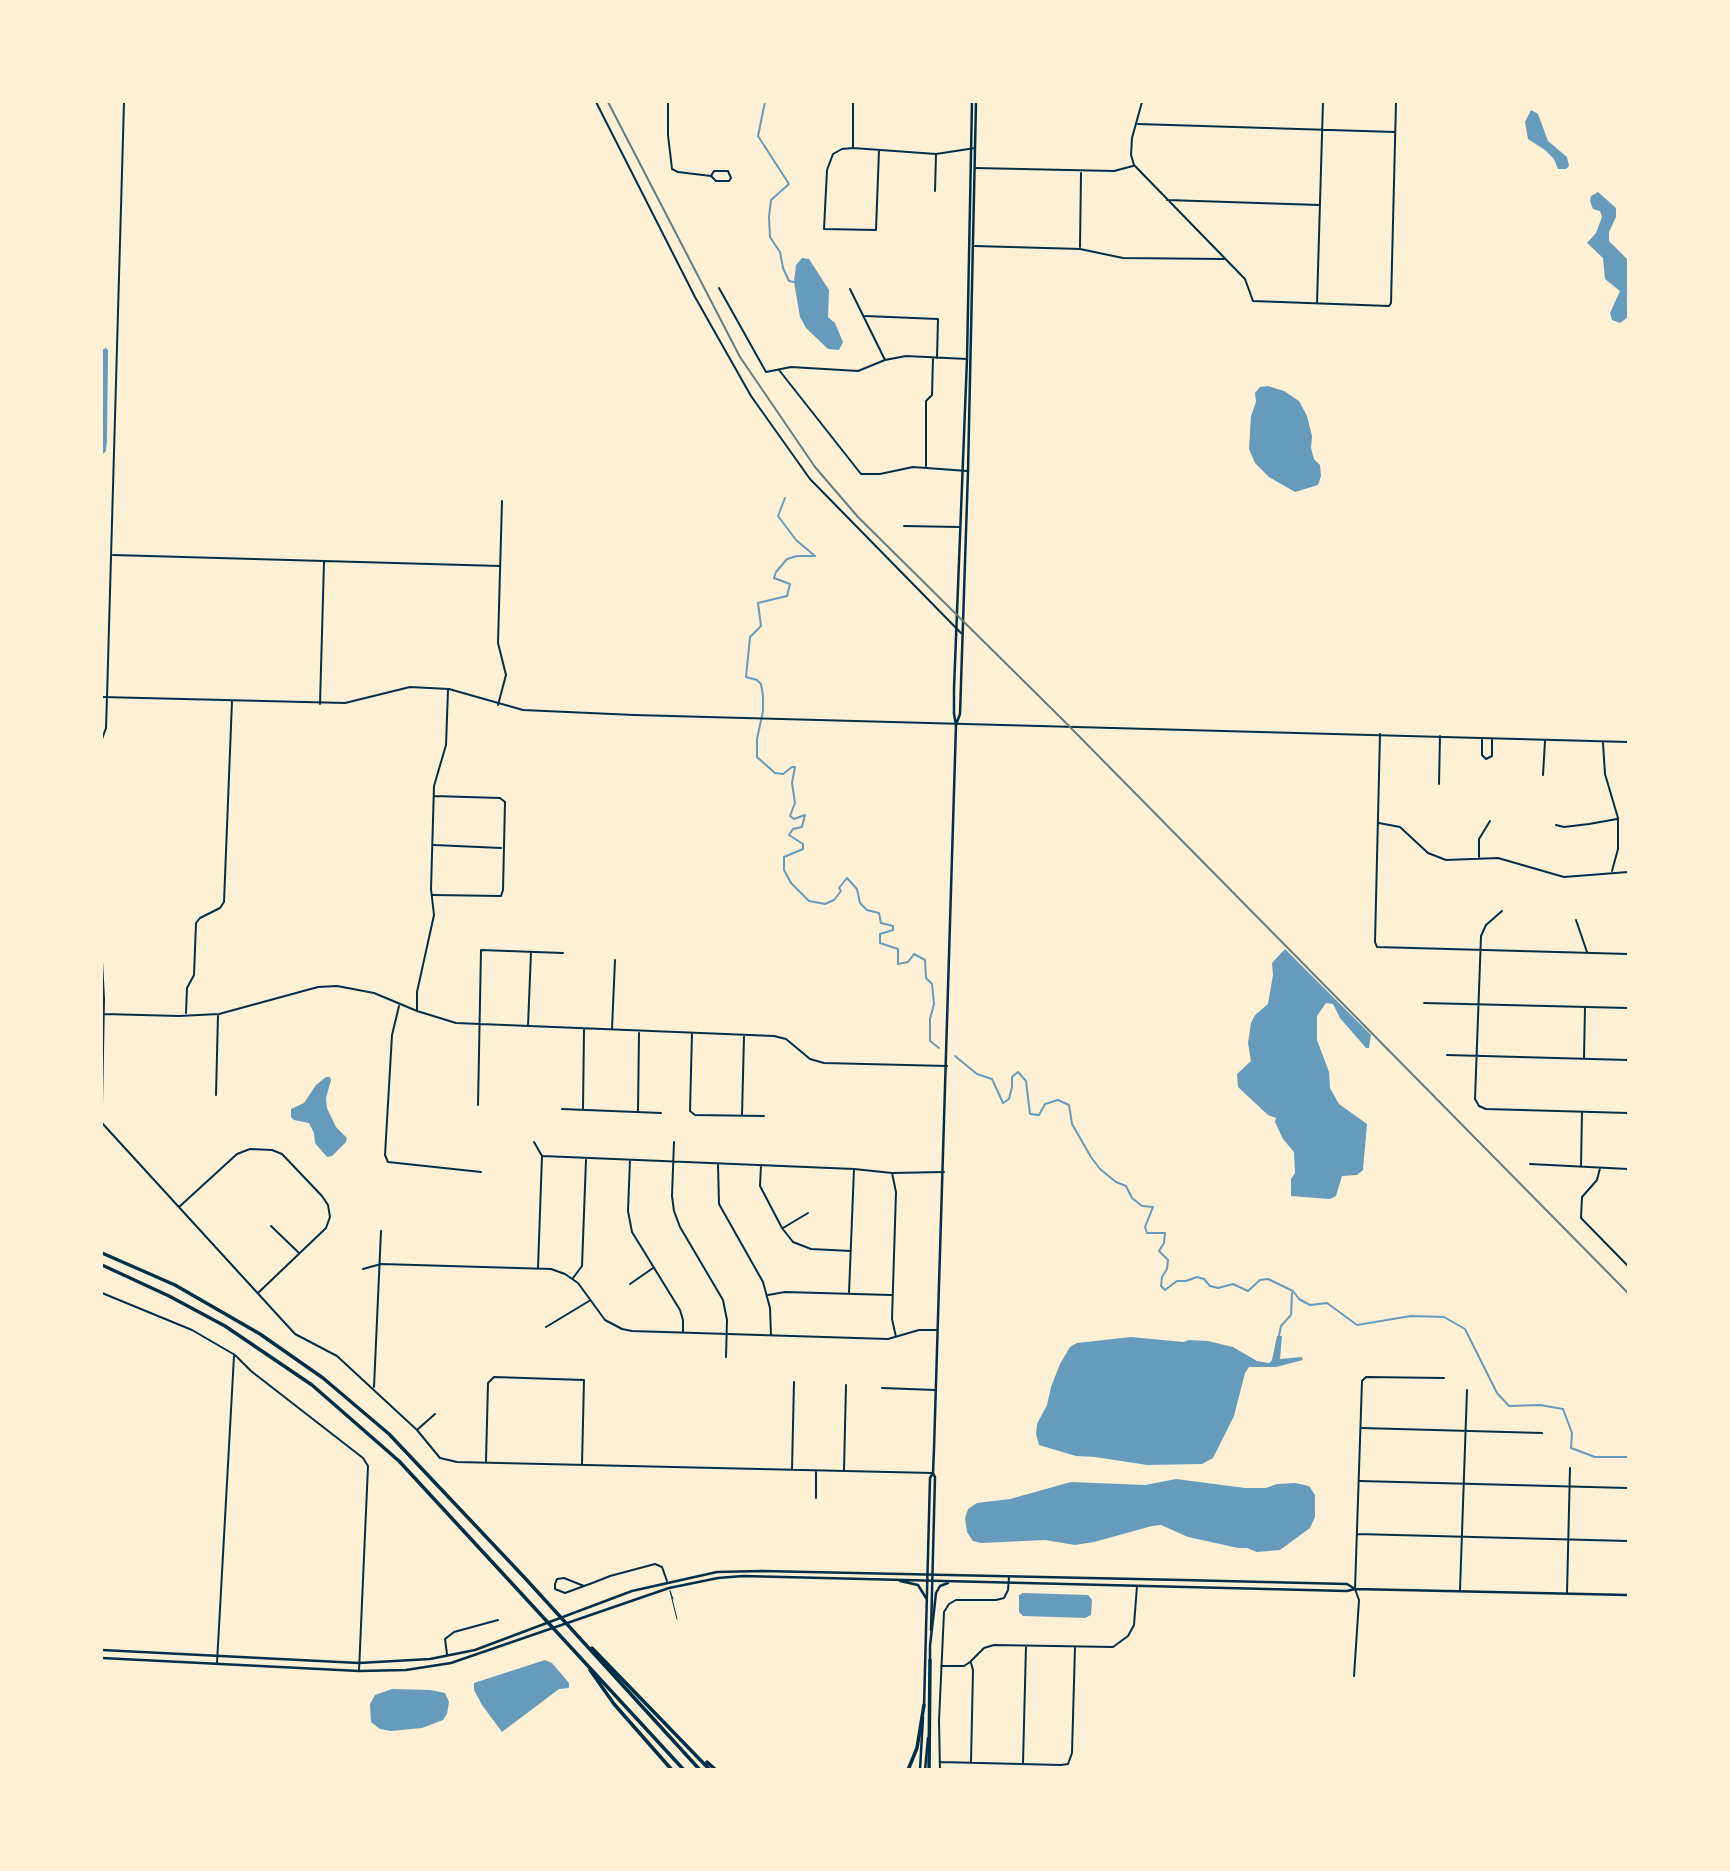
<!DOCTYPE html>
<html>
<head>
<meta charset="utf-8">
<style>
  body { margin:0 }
  #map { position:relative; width:1730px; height:1871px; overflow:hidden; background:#fdf0d5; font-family:Arial,sans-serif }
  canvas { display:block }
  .frame { position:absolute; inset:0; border:103px solid #fdf0d5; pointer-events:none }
</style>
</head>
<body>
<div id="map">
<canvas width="1730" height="1871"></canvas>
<div class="frame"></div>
</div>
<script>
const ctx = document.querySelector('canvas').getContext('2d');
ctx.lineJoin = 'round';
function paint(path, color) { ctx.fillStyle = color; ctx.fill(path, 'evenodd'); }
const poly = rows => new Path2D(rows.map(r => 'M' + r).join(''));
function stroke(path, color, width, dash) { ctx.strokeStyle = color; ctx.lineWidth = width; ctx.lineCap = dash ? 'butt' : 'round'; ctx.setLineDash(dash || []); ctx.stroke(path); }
paint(poly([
  [1531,110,1538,114,1548,141,1567,157,1569,166,1566,169,1558,169,1554,159,1545,150,1528,139,1525,122],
  [1598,192,1616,208,1616,217,1609,232,1609,241,1628,260,1628,317,1620,323,1612,320,1610,313,1620,291,1605,279,1603,258,1587,243,1596,233,1602,217,1600,211,1593,209,1590,201,1591,196],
  [802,258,809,259,829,290,828,317,835,323,843,342,839,350,828,349,806,328,800,317,794,282,796,265],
  [106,348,108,350,107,440,106,451,103,454,102,350],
  [1268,386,1284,391,1299,401,1307,416,1312,436,1311,448,1314,459,1320,465,1321,476,1318,485,1295,492,1269,477,1255,463,1249,449,1251,416,1256,402,1255,393,1260,387],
  [1285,949,1371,1035,1369,1048,1366,1048,1340,1018,1333,1004,1326,1003,1317,1016,1317,1040,1329,1072,1330,1088,1339,1104,1367,1124,1363,1170,1357,1175,1342,1176,1336,1196,1330,1199,1291,1196,1291,1179,1295,1173,1294,1152,1283,1139,1275,1122,1276,1118,1268,1115,1238,1087,1237,1074,1251,1061,1248,1043,1251,1023,1255,1015,1268,1004,1273,975,1272,963],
  [326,1077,330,1077,331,1080,326,1098,327,1108,336,1127,347,1138,346,1142,332,1156,327,1157,315,1143,314,1133,309,1123,294,1120,291,1117,291,1109,304,1103,316,1085],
  [1277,1336,1282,1336,1280,1359,1302,1357,1303,1360,1276,1367,1249,1367,1245,1373,1234,1416,1213,1458,1202,1464,1147,1465,1095,1457,1076,1456,1039,1445,1036,1434,1037,1424,1047,1405,1051,1387,1060,1364,1070,1347,1077,1343,1131,1337,1183,1342,1189,1340,1208,1341,1233,1347,1257,1361,1269,1363,1272,1360],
  [1176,1479,1245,1488,1266,1488,1277,1484,1295,1483,1309,1486,1315,1495,1315,1517,1310,1528,1280,1550,1257,1552,1247,1548,1238,1548,1188,1537,1161,1525,1152,1526,1094,1542,1075,1545,1045,1540,981,1543,973,1541,967,1532,965,1518,968,1509,977,1503,1010,1499,1071,1482,1145,1485],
  [1023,1593,1088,1595,1092,1600,1091,1615,1085,1618,1023,1616,1019,1612,1019,1595],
  [545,1660,552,1663,569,1683,569,1688,559,1689,502,1732,482,1705,474,1690,474,1683],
  [392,1689,430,1690,445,1693,449,1702,447,1714,443,1720,422,1728,391,1731,380,1729,371,1722,370,1704,375,1695]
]), '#669bbc');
stroke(poly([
  [765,102,758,136,789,184,771,200,769,217,770,237,780,252,783,268,789,281,794,282],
  [785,498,778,516,796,540,815,556,797,556,787,559,776,572,774,578,790,584,787,596,758,603,761,626,750,637,746,677,757,680,761,684,763,696,763,711,757,739,757,757,775,773,783,774,792,767,795,767,792,783,795,803,790,816,794,819,805,815,802,827,793,829,789,835,803,844,803,849,784,857,784,870,791,883,809,901,825,904,834,900,841,891,839,888,847,878,857,889,860,903,867,910,879,913,881,923,893,926,893,930,880,934,880,943,898,949,898,964,908,962,914,954,925,960,926,978,932,984,934,1004,930,1019,930,1041,939,1048],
  [955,1056,977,1074,992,1079,1003,1103,1009,1099,1012,1087,1012,1077,1018,1072,1026,1081,1030,1114,1039,1115,1045,1104,1058,1100,1069,1105,1072,1124,1091,1157,1100,1169,1116,1182,1126,1186,1132,1198,1142,1206,1153,1207,1145,1227,1147,1233,1165,1233,1164,1243,1159,1251,1168,1260,1167,1269,1162,1277,1161,1286,1165,1290,1177,1281,1186,1281,1197,1277,1204,1279,1210,1286,1218,1288,1233,1284,1248,1291,1260,1280,1268,1279,1293,1291,1299,1299,1310,1305,1327,1303,1357,1325,1411,1316,1444,1317,1465,1329,1497,1393,1509,1406,1540,1405,1563,1409,1572,1433,1571,1448,1595,1457,1628,1457],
  [1279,1336,1281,1326,1291,1315,1292,1293]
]), '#669bbc', 2);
stroke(poly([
  [670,1591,677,1619],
  [670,1591,673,1599]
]), '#003049', 1);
stroke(poly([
  [668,102,668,135,672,169,678,172,711,176,716,181,729,181,731,178,728,171,714,171,711,176],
  [853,102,853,147],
  [1142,102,1132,138,1131,155,1134,165,1245,279,1253,301,1389,306,1391,303,1396,102],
  [1138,124,1395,132],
  [879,150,876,230,824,229,827,170,833,154,842,149,853,148,936,154,975,148],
  [975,168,1114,171,1133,166],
  [935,191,936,155],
  [1167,200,1319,205],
  [975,246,1080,249,1123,258,1224,259],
  [1080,247,1081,173],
  [719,288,766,372,791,367,858,371,885,360,906,356,967,359],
  [850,289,885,360],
  [1317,303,1323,102],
  [865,316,938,319,937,358],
  [779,370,861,474,880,474,913,467,967,471],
  [926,466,926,401,932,395,933,358],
  [904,526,959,527],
  [113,555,500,566],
  [320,704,324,562],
  [498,705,506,675,498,643,502,501],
  [1380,734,1375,942,1377,947,1628,954],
  [1482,738,1482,755,1486,759,1492,756,1492,740],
  [1603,743,1605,774,1618,818,1618,849,1612,871],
  [1543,775,1545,741],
  [1439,784,1440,736],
  [1379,823,1400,827,1428,853,1446,860,1498,858,1564,877,1628,872],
  [1556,825,1564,827,1589,824,1617,819],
  [434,845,501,848],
  [102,849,102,826],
  [1479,857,1479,839,1490,821],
  [433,895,501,896,503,890,505,802,500,798,434,796],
  [1502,911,1486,925,1481,936,1475,1099,1479,1106,1486,1109,1628,1113],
  [1576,920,1587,952],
  [102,961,104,999,102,1105],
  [1424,1003,1628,1008],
  [399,1006,392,1035,385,1155,388,1162,481,1172],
  [417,1010,417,992,434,915,431,889,434,786,446,745,448,690],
  [186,1013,187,988,194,975,196,923,200,918,220,908,224,902,232,701],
  [104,1014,179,1016,219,1014,318,987,337,986,374,993,417,1011,456,1023,774,1036,786,1039,810,1059,824,1063,947,1066],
  [528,1026,531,952],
  [612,1029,615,960],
  [692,1033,690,1111,695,1115,764,1116],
  [1447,1055,1628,1060],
  [1584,1058,1585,1007],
  [216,1095,218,1015],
  [478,1105,481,950,563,953],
  [562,1109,661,1113],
  [583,1109,584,1030],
  [638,1111,639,1033],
  [742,1115,744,1037],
  [102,1123,295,1334,337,1356,417,1430,440,1458,457,1462,932,1473],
  [534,1142,542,1156,538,1268],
  [674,1142,672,1196,674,1211,680,1227,723,1300,727,1320,726,1357],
  [542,1156,854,1169,892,1173,944,1172],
  [630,1160,628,1211,632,1232,680,1310,683,1320,683,1332],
  [718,1164,719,1204,763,1282,770,1308,771,1335],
  [1530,1164,1628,1169],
  [761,1165,760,1186,782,1228,793,1242,811,1249,851,1251],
  [1581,1166,1582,1112],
  [1600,1168,1597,1180,1582,1197,1581,1218,1628,1266],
  [892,1173,896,1192,892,1319,896,1337],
  [179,1207,237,1154,250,1149,272,1150,282,1154,322,1196,328,1205,330,1217,326,1228,258,1293],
  [271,1226,298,1252],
  [783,1228,808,1213],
  [363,1269,381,1264,551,1269,565,1274,578,1283,605,1320,622,1329,632,1331,888,1339,919,1330,937,1330],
  [573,1278,582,1266,586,1160],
  [630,1284,653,1268],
  [102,1293,192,1330,235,1355,251,1371,363,1458,368,1466,359,1671],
  [849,1293,854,1169],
  [768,1295,785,1292,891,1295],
  [546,1327,589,1301],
  [374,1387,381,1231],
  [882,1388,935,1390],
  [1362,1428,1542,1433],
  [418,1429,435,1414],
  [486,1461,488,1383,494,1377,584,1380,582,1464],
  [792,1469,794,1382],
  [844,1470,846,1385],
  [1360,1481,1628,1488],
  [816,1498,816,1471],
  [1357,1534,1628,1541],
  [584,1586,564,1578,557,1579,555,1584,555,1589,565,1593,595,1582,610,1576,655,1564,662,1567,667,1581],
  [1460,1590,1467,1390],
  [1567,1593,1570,1468],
  [447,1654,445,1639,454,1632,498,1620],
  [217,1663,234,1356],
  [971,1663,973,1670,971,1762],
  [941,1666,964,1666,970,1662,984,1648,994,1645,1113,1647,1128,1636,1134,1625,1137,1586],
  [1354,1676,1359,1600,1355,1589,1362,1381,1366,1377,1444,1378],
  [940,1762,1061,1765,1068,1764,1072,1753,1075,1647],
  [1023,1763,1026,1646],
  [940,1770,939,1721,944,1612,949,1604,956,1600,996,1600,1004,1598,1008,1590,1009,1577]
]), '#003049', 2);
stroke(poly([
  [596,102,695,297,751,396,810,479,961,633],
  [102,697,345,703,410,687,449,689,523,710,634,715,1628,742],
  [102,739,106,728,107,697,124,102]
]), '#003049', 2);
stroke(poly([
  [957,722,960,714,968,471,976,102],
  [931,1630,935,1477,933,1473,934,1449,956,725,954,714,954,688,967,359,972,102],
  [930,1661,930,1647],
  [924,1707,930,1478,933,1473],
  [920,1770,923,1717],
  [925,1770,928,1738]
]), '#003049', 2.5);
stroke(poly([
  [900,1581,918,1585,926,1598],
  [930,1646,936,1593,940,1586,948,1583],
  [102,1650,359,1663,430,1659,475,1650,632,1591,717,1572,762,1571,1182,1580,1347,1584,1355,1589],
  [102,1658,359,1671,406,1670,451,1663,669,1588,718,1578,743,1576,1347,1591,1355,1589,1628,1595]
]), '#003049', 2.5);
stroke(poly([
  [102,1253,175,1285,260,1334,323,1378,389,1434,524,1577,700,1770],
  [102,1265,169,1296,225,1326,312,1385,399,1461,684,1770],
  [592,1648,710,1770],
  [590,1670,614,1704,672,1770],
  [707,1762,716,1770],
  [908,1770,917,1748,924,1705],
  [929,1770,930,1660]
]), '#003049', 3.5);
stroke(poly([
  [608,102,740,357,815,467,858,517,1062,719,1628,1293]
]), '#657d81', 2);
</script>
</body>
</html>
